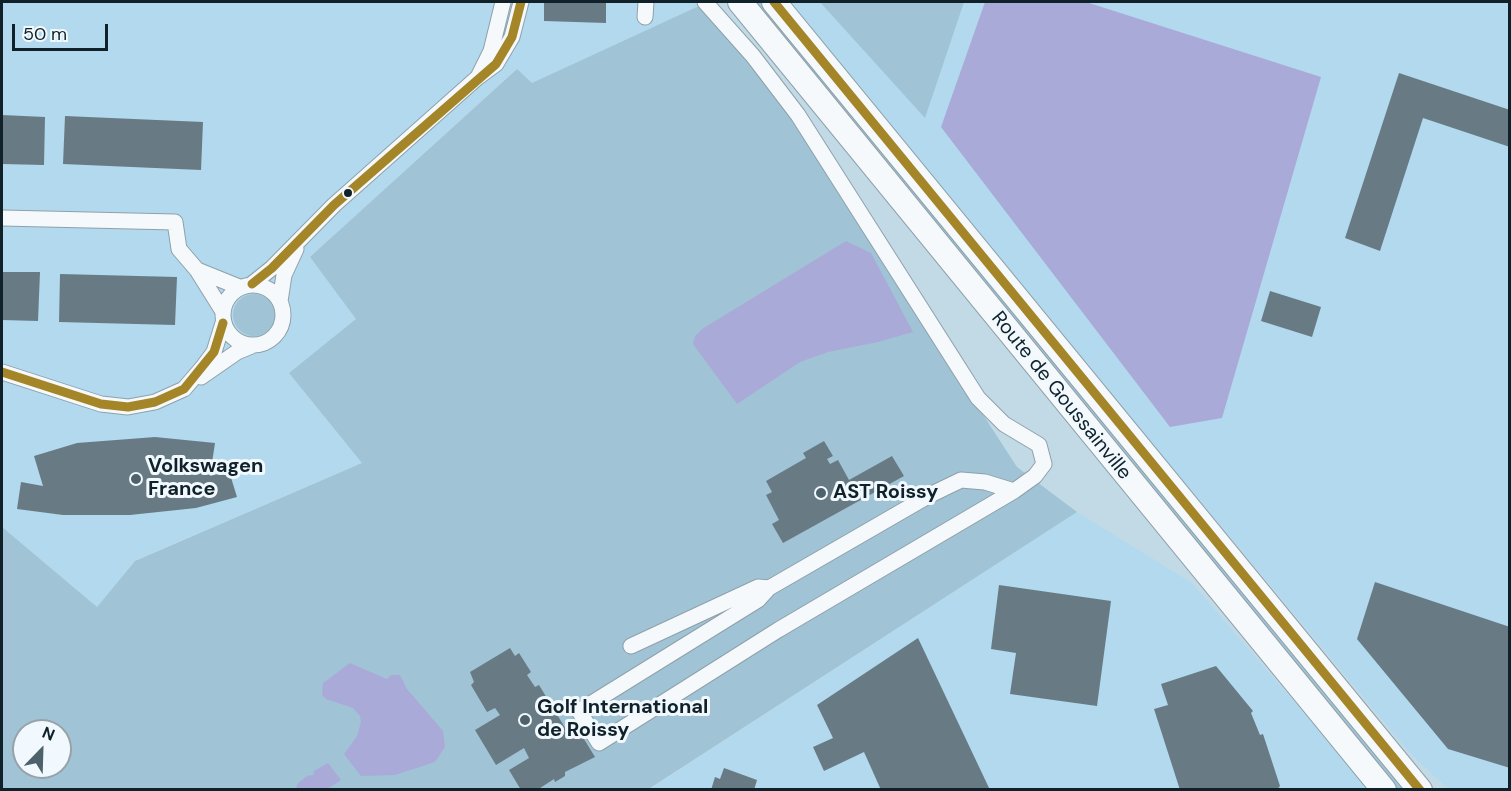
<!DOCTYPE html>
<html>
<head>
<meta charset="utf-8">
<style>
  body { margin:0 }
  #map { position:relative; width:1511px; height:791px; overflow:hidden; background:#c2dae6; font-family:"DM Sans",sans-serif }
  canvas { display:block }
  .frame { position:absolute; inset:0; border:3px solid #102129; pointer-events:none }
  .north { position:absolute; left:12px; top:719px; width:60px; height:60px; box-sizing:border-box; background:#f1f9fe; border:2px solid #97a3a9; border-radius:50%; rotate:23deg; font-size:16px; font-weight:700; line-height:24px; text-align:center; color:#102129 }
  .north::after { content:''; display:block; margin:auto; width:21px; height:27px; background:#4e626b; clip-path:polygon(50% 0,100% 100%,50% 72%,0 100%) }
  .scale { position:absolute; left:12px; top:24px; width:96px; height:27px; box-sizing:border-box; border:3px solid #102129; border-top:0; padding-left:8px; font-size:18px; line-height:21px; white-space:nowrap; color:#102129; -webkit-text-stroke:4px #f1f9fe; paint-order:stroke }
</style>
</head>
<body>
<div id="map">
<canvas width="1511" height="791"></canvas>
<div class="frame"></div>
<div class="north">N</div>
<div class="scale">50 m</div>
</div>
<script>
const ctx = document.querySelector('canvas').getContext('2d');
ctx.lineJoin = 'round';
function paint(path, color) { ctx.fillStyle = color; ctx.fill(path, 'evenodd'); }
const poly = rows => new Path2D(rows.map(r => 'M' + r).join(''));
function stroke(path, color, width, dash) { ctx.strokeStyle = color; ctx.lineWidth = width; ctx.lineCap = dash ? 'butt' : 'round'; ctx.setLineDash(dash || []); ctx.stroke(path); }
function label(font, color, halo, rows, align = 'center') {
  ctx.font = font + ' "DM Sans",sans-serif'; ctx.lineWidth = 6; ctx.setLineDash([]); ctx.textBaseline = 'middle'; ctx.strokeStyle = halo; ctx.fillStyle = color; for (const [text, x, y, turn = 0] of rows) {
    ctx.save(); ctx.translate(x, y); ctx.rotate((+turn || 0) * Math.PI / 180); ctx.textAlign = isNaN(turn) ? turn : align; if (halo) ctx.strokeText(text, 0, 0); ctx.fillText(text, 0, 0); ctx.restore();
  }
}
paint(poly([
  [2,2,700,2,701,5,532,83,516,69,310,257,357,319,289,373,362,463,135,560,97,607,2,527],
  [785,2,1509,2,1509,789,1448,789,1409,752],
  [1077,512,1192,583,1369,789,648,790]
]), '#b2d9ee');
paint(poly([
  [746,2,766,2,1413,789,1393,789],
  [820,2,964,2,925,118],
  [701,5,765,79,1017,467,1077,512,647,790,2,789,2,527,97,607,135,561,362,463,289,373,356,319,310,257,517,69,532,83],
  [24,731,60,731,60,767,24,767],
  '233 315a21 21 0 1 1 42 0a21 21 0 1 1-42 0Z'
]), '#a0c3d5');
paint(poly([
  [985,2,1086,2,1321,77,1222,418,1170,427,941,127],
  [846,241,871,253,913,332,878,342,828,352,800,362,737,404,693,344,695,336,702,329],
  [350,663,387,679,391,675,400,675,407,689,443,731,445,747,435,762,395,775,361,776,344,754,357,736,361,722,360,716,353,708,326,699,322,695,323,683],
  [328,763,341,780,327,789,313,787,314,771]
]), '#aaaad9');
stroke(poly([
  [307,790,312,786]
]), '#aaaad9', 22);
paint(poly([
  [544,2,606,2,606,23,544,21],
  [1399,73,1510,110,1510,147,1423,118,1380,251,1345,238],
  [2,115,45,117,44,165,2,164],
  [65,116,203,122,201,170,63,164],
  [2,272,40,272,38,321,2,320],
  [60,274,177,277,175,325,59,322],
  [1270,291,1321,307,1312,337,1261,321],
  [155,437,215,443,210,476,229,471,237,497,196,508,130,515,63,515,17,509,21,482,43,486,34,456,77,443],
  [824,441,833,456,827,459,830,464,838,460,849,480,892,456,904,476,783,543,772,524,779,520,766,495,772,492,766,481,806,458,803,453],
  [1375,582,1510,627,1510,768,1448,749,1357,639],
  [999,585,1111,601,1097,706,1010,694,1016,653,991,649],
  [918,638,990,790,881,790,864,752,824,771,813,747,833,738,817,705],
  [510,648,515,656,519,653,531,672,527,675,535,687,539,685,567,731,576,726,595,757,565,772,565,776,555,782,554,779,537,790,521,790,509,770,529,758,524,748,496,765,475,730,500,715,495,708,487,712,471,685,474,682,470,672],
  [1216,666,1253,711,1251,713,1260,735,1263,734,1280,786,1277,790,1180,790,1154,709,1168,705,1161,684],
  [724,768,757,780,754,790,711,790,715,777,720,779]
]), '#687b84');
const minor = poly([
  [705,2,753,56,798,115,978,398,1004,424,1039,445,1044,464,1035,476,1014,491,778,630,599,743,579,711,758,600,769,588,930,495,961,480,985,482,1014,491],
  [645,17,646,2],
  [479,75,491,51,503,2],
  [2,218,175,222,179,249,197,270,222,310],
  [197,270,239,287],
  [252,284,272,268,334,205,477,78,496,64,512,37,521,2],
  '223 315a30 30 0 1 1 60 0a30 30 0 1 1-60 0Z',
  [280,301,284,275,296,249],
  [2,372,101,404,128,407,155,402,184,389,202,368,214,352,223,323],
  [201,377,237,352,254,345],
  [631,646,758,587,769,588]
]);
const primary = poly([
  [740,2,1384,790],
  [774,2,1420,790]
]);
stroke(minor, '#8ea1aa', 17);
stroke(primary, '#8ea1aa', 26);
stroke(minor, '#f6f9fb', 15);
stroke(primary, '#f6f9fb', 24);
stroke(poly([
  [774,2,1420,790],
  [252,284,272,268,334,205,496,64,512,37,521,2],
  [2,372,101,404,128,407,155,402,184,389,214,352,223,323]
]), '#a48629', 9);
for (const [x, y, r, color] of [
  [348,193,5,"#102129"],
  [136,479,6,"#4e626b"],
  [821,493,6,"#4e626b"],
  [525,720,6,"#4e626b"]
]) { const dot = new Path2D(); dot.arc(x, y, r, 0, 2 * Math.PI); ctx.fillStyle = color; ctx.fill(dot); stroke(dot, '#f1f9fe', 2); }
label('20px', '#102129', '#f1f9fe', [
  ["Route de Goussainville",1061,396,51]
]);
label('bold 20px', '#102129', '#f1f9fe', [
  ["Volkswagen",148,467],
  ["France",148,490],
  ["AST Roissy",833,493],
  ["Golf International",537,708],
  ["de Roissy",537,731]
], 'left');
</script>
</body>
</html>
